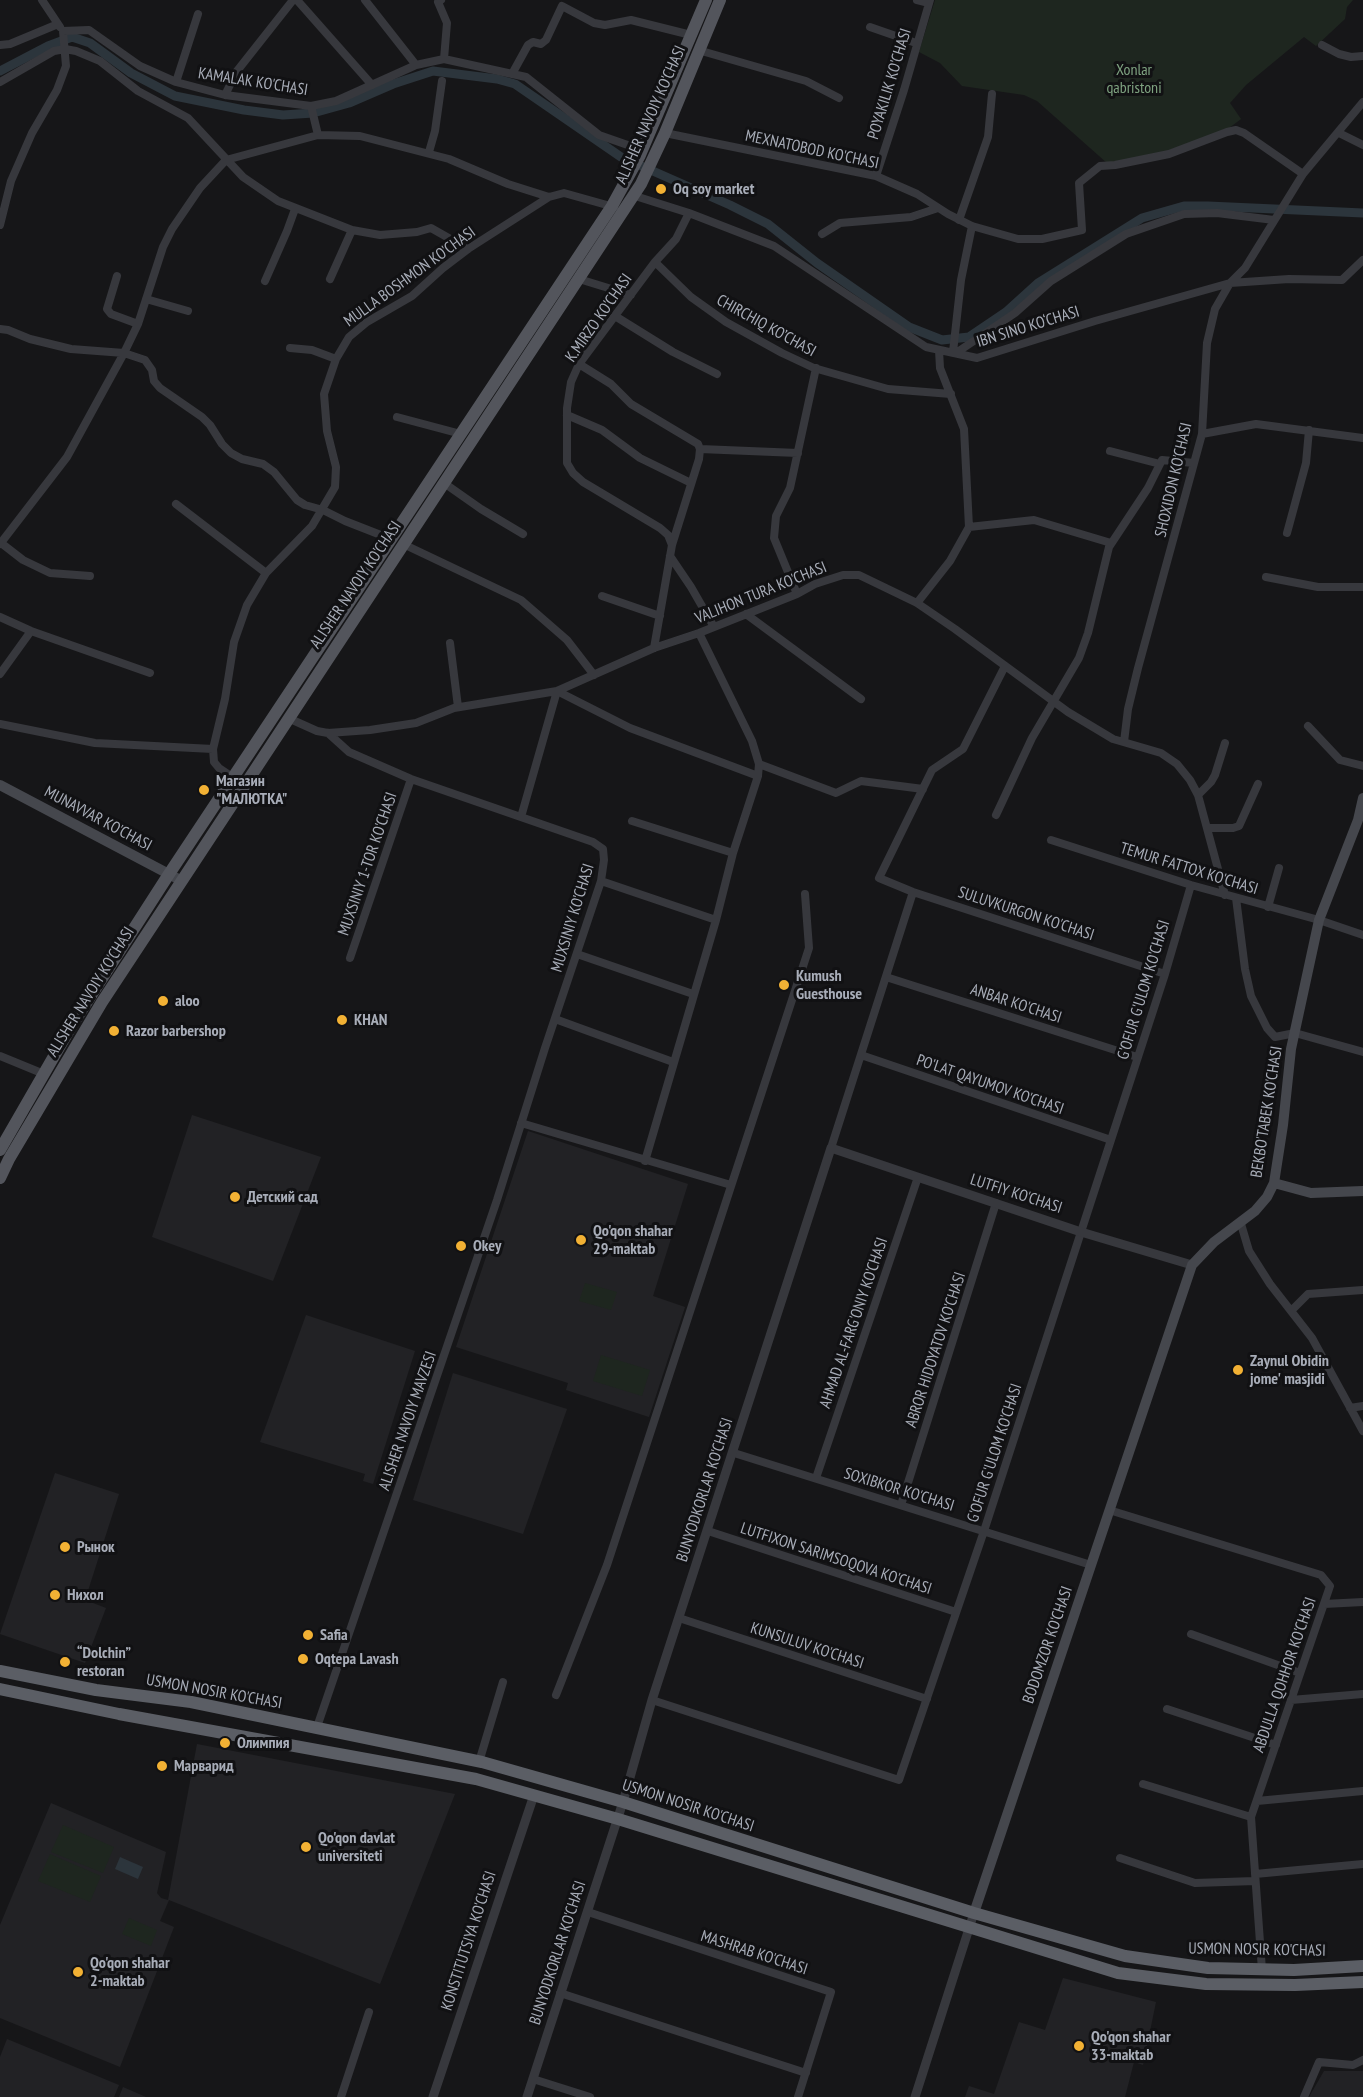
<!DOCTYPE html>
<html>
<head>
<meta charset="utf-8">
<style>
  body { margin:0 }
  canvas { display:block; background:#161618 }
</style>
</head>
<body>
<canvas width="1363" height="2097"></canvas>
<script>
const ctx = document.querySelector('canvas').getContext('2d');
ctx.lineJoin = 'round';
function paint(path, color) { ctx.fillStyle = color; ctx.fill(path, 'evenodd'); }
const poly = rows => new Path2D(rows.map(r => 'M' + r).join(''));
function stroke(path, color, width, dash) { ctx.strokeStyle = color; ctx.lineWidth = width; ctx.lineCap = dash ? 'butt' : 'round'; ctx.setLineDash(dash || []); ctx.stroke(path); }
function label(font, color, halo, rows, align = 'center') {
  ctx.font = font + ' "PT Sans Narrow",sans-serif'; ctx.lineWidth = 6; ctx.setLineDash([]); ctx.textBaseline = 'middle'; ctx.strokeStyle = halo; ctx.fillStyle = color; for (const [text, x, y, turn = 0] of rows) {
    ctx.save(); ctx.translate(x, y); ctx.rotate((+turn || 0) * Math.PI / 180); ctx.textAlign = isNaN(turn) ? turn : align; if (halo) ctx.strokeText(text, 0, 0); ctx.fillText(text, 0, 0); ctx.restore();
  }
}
paint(poly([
  [192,1115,321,1157,273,1281,152,1237],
  [528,1131,688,1184,653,1296,685,1307,649,1417,566,1390,568,1383,456,1347],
  [306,1315,415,1351,373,1484,363,1481,365,1474,260,1442],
  [453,1373,567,1409,523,1534,413,1500],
  [55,1473,119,1494,85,1600,106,1608,85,1663,0,1634],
  [197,1744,455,1794,380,1984,169,1900,160,1921,174,1927,120,2067,0,2018,0,1925,51,1803,166,1852,157,1893,161,1898,168,1900],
  [1063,1978,1156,2002,1143,2065,1134,2062,1125,2097,965,2097,969,2086,994,2094,1019,2022,1045,2030],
  [7,2039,119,2085,114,2097,0,2097,0,2057],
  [1324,2071,1363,2071,1363,2097,1309,2097],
  [123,2087,146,2097,119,2097]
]), '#222225');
paint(poly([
  [935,0,1353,0,1347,7,1345,19,1316,46,1304,37,1246,85,1230,103,1241,119,1225,131,1153,156,1107,163,1037,101,1024,95,962,86,940,63,919,52],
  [585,1283,617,1292,611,1310,579,1301],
  [601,1355,650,1370,642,1396,593,1381],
  [63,1825,114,1847,103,1873,51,1852],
  [50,1854,101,1876,90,1902,38,1881],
  [129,1918,157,1930,151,1946,122,1934]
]), '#1e261f');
paint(poly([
  [120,1857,143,1867,138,1879,115,1869]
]), '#2c353c');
stroke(poly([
  [0,71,48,46,72,37,90,43,131,73,175,96,244,110,283,115,313,113,349,103,393,84,433,71,497,79,515,84,621,157,730,205,768,224,817,263,909,327,942,340,969,337,1006,312,1038,283,1142,218,1184,206,1208,206,1363,213]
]), '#2c353c', 9);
stroke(poly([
  [42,0,60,27],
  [297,0,372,85],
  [365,0,416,65],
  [441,0,438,2,447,23,444,59],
  [917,0,929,3],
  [870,27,916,43],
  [63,31,89,30,140,66,176,82,225,95,311,106,336,101,416,65,444,59,526,77,599,135,642,150],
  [0,45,10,44,58,24],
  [1322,45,1339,54,1351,57,1363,56],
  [698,50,806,81,839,98],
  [512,74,528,45,533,42,541,44,546,40,562,6,594,23,605,25,631,20,691,35],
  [0,82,54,51,65,49,76,51,100,61,138,91,188,118,243,177,278,201,352,230,380,235,417,232,431,228,468,249],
  [176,82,198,14],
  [225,95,237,71,293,0],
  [311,106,318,135],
  [665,133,876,176,917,194,948,214,972,226,1018,239,1042,239,1082,230,1079,183,1100,166,1115,165,1169,154,1227,132,1236,130,1244,133,1303,174],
  [1339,133,1363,145],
  [429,152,435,131,442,81],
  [876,176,904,90,930,0],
  [632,195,689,213,774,246,926,347,977,358,1095,321,1230,283,1289,279,1342,280,1363,260],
  [959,220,988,137,992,94],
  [0,225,11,181,32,133,57,90,66,66,63,31],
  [822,234,840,223,911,217,938,208],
  [655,262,691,297,726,322,782,353,814,368,888,389,951,394],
  [117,276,107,309,111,314,138,324],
  [330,279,352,230],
  [579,279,631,295],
  [265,281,287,231,295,209],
  [146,299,188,311],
  [615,316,673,352,717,374],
  [0,329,8,330,30,339,71,349,124,353,145,360,152,370,154,381,160,388,202,417,210,425,222,444,231,453,242,459,263,464,274,472,297,500,305,505,323,510,345,521,391,539],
  [290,348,312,350,336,359],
  [953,352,961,280,972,226],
  [956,353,1015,313,1051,281,1126,234,1184,214,1217,213,1274,220],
  [579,364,611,384,631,404,698,444,700,449,699,459,672,545],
  [567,415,602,430,640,458,691,483],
  [397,417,461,434],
  [1202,434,1256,424,1363,438],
  [700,449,798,453],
  [1110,451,1160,464],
  [444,483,481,509,523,534],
  [176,504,266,573],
  [969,527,1034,520,1111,543],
  [1287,533,1306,463,1309,430],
  [1,543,23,560,50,573,90,576],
  [0,544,67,457,124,353,138,324,163,247,172,229,200,188,226,160,318,135,360,136,449,159,508,184,549,197,564,193,614,207],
  [403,544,521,600,567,640,594,675],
  [670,556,691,587,714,627],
  [1266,577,1318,587,1363,587],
  [797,594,774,538,776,516,790,488,816,368],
  [602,596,660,616],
  [917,603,950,561,969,527,964,429,940,368,939,350],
  [746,614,861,699],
  [0,617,31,631,150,673],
  [450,643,458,707],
  [654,648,672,545,668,535,660,528,583,482,573,473,567,463,567,408,571,382,579,364,655,262,676,239,689,213],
  [1005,666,963,749,932,770,879,878,913,892,1165,974],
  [0,674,31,631],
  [288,718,317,731,328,733,370,730,416,723,454,708,557,691,654,648,699,633,797,594,815,584,843,575,859,575,917,603,955,629,1068,712,1113,739,1161,753,1177,764,1190,780,1198,795,1225,895],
  [0,724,95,743,213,749],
  [1308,726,1340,760,1363,766],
  [1124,742,1128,709,1138,668,1202,434,1207,343,1215,309,1230,283,1245,268,1303,174,1363,102],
  [759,764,836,793,861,781,923,789],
  [234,778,219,768,214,762,213,749,225,699,234,642,247,605,266,573,312,526,335,487,336,467,327,431,324,394,336,359,349,337,367,322,412,296,443,268,468,249,549,197],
  [1198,795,1211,782,1215,775,1225,743],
  [996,815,1032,738,1079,658,1088,633,1109,547,1148,488,1162,460,1194,463],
  [521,817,557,691,630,728,758,776],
  [632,821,733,853],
  [1207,828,1233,828,1239,826,1258,784],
  [1051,840,1191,885,1319,920,1363,935],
  [601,881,716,920],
  [1236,898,1245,969,1251,996,1267,1028,1275,1037,1295,1033,1363,1052],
  [1268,907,1279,868],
  [577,954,693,994],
  [350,958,411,779],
  [886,977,1137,1057],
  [555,1019,673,1062],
  [861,1055,1111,1140],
  [0,1056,44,1074],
  [521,1123,731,1185],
  [831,1148,913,892],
  [645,1161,716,920,733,853,758,776,759,764,752,741,699,633],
  [1241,1224,1249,1251,1270,1284,1312,1338,1363,1431],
  [1291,1311,1308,1294,1363,1290],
  [1350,1408,1363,1406],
  [734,1453,1091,1565],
  [816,1478,918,1177],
  [901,1505,996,1203],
  [1109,1510,1321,1575,1330,1586,1251,1817,1262,1970],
  [708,1531,956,1612],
  [1324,1604,1363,1602],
  [679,1618,927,1699],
  [1191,1634,1300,1673],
  [556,1695,607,1565,809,948,805,894],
  [652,1700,899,1780,984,1531,1081,1232,1165,974,1191,885],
  [1291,1700,1363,1694],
  [1167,1709,1276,1745],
  [317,1727,497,1200,545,1048,601,881,604,860,603,849,593,842,411,779,349,752,328,733],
  [479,1762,503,1682],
  [1143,1784,1251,1817],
  [1257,1801,1363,1791],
  [1120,1858,1195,1883,1255,1881],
  [1255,1874,1363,1864],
  [588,1912,831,1992,798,2097],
  [560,1993,806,2073],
  [533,2079,590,2097],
  [341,2097,369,2012],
  [1304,2097,1319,2062,1353,2065,1363,2060]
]), '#37383d', 8);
stroke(poly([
  [433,2097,534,1795],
  [527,2097,623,1802,652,1700,831,1148,1081,1232,1192,1265],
  [915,2097,974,1913]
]), '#37383d', 9);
stroke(poly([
  [0,785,182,881],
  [1274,1183,1311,1193,1363,1191],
  [974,1913,1192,1265,1214,1242,1255,1211,1267,1197,1274,1183,1283,1125,1291,1049,1319,920,1358,820,1363,798]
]), '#45474d', 10);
stroke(poly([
  [0,1150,72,1025,169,874,612,206,640,155,706,0],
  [0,1178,9,1159,102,1002,641,184,665,133,720,0]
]), '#53555c', 12);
stroke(poly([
  [0,1671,96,1690,191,1702,482,1762,623,1802,974,1913,1125,1956,1208,1968,1294,1970,1363,1966],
  [0,1689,119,1714,476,1779,618,1819,1118,1973,1206,1984,1295,1985,1363,1982]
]), '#5b5e65', 12);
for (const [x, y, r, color] of [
  [661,189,6,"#f2b134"],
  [204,790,6,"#f2b134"],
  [784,985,6,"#f2b134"],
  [163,1001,6,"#f2b134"],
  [342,1020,6,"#f2b134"],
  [114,1031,6,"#f2b134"],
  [235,1197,6,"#f2b134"],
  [581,1240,6,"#f2b134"],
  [461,1246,6,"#f2b134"],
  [1238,1370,6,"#f2b134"],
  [65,1547,6,"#f2b134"],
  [55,1595,6,"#f2b134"],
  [308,1635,6,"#f2b134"],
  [303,1659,6,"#f2b134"],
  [65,1662,6,"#f2b134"],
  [225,1743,6,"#f2b134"],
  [162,1766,6,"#f2b134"],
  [306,1847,6,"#f2b134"],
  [78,1972,6,"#f2b134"],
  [1079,2046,6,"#f2b134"]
]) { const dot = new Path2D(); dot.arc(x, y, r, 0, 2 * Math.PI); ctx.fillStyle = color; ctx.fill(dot); stroke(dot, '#111113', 2); }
label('16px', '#7fa381', '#111113', [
  ["Xonlar",1134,70],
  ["qabristoni",1134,88]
]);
label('16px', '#a8adb8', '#111113', [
  ["KAMALAK KO'CHASI",253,82,9],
  ["POYAKILIK KO'CHASI",890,84,-73],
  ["ALISHER NAVOIY KO'CHASI",651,115,-66],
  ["MEXNATOBOD KO'CHASI",812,150,12],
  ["MULLA BOSHMON KO'CHASI",410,277,-36],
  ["K.MIRZO KO'CHASI",599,318,-55],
  ["CHIRCHIQ KO’CHASI",766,326,29],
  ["IBN SINO KO‘CHASI",1028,327,-17],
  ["SHOXIDON KO'CHASI",1174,480,-77],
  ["ALISHER NAVOIY KO'CHASI",356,585,-56],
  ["VALIHON TURA KO'CHASI",761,593,-22],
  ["MUNAVVAR KO'CHASI",98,819,28],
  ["MUXSINIY 1-TOR KO'CHASI",368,864,-71],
  ["TEMUR FATTOX KO'CHASI",1189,869,17],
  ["SULUVKURGON KO'CHASI",1026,914,18],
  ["MUXSINIY KO'CHASI",573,918,-73],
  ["G'OFUR G'ULOM KO'CHASI",1144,990,-73],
  ["ALISHER NAVOIY KO'CHASI",91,992,-58],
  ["ANBAR KO'CHASI",1016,1004,18],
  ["PO'LAT QAYUMOV KO'CHASI",990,1085,19],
  ["BEKBO'TABEK KO'CHASI",1267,1112,-81],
  ["LUTFIY KO'CHASI",1016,1194,18],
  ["AHMAD AL-FARG'ONIY KO'CHASI",854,1323,-71],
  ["ABROR HIDOYATOV KO'CHASI",936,1350,-72],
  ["ALISHER NAVOIY MAVZESI",408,1421,-71],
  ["G'OFUR G'ULOM KO'CHASI",995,1453,-72],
  ["BUNYODKORLAR KO'CHASI",705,1490,-72],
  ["SOXIBKOR KO'CHASI",899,1490,17],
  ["LUTFIXON SARIMSOQOVA KO'CHASI",836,1559,18],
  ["BODOMZOR KO'CHASI",1048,1645,-71],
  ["KUNSULUV KO'CHASI",807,1646,18],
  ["ABDULLA QOHHOR KO'CHASI",1285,1675,-71],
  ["USMON NOSIR KO'CHASI",214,1692,10],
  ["USMON NOSIR KO'CHASI",688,1806,18],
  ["KONSTITUTSIYA KO'CHASI",469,1941,-72],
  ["USMON NOSIR KO'CHASI",1257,1950,1],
  ["BUNYODKORLAR KO'CHASI",558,1953,-72],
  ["MASHRAB KO'CHASI",754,1953,18]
]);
label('bold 16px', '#a8adb8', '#111113', [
  ["Oq soy market",673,189],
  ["Магазин",216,781],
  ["\"МАЛЮТКА\"",216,799],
  ["Kumush",796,976],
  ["Guesthouse",796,994],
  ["aloo",175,1001],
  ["KHAN",354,1020],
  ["Razor barbershop",126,1031],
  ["Детский сад",247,1197],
  ["Qo'qon shahar",593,1231],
  ["29-maktab",593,1249],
  ["Okey",473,1246],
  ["Zaynul Obidin",1250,1361],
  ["jome' masjidi",1250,1379],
  ["Рынок",77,1547],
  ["Нихол",67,1595],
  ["Safia",320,1635],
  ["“Dolchin”",77,1653],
  ["restoran",77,1671],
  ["Oqtepa Lavash",315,1659],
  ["Олимпия",237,1743],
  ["Марварид",174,1766],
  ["Qo'qon davlat",318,1838],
  ["universiteti",318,1856],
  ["Qo'qon shahar",90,1963],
  ["2-maktab",90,1981],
  ["Qo'qon shahar",1091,2037],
  ["33-maktab",1091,2055]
], 'left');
</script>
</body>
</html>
